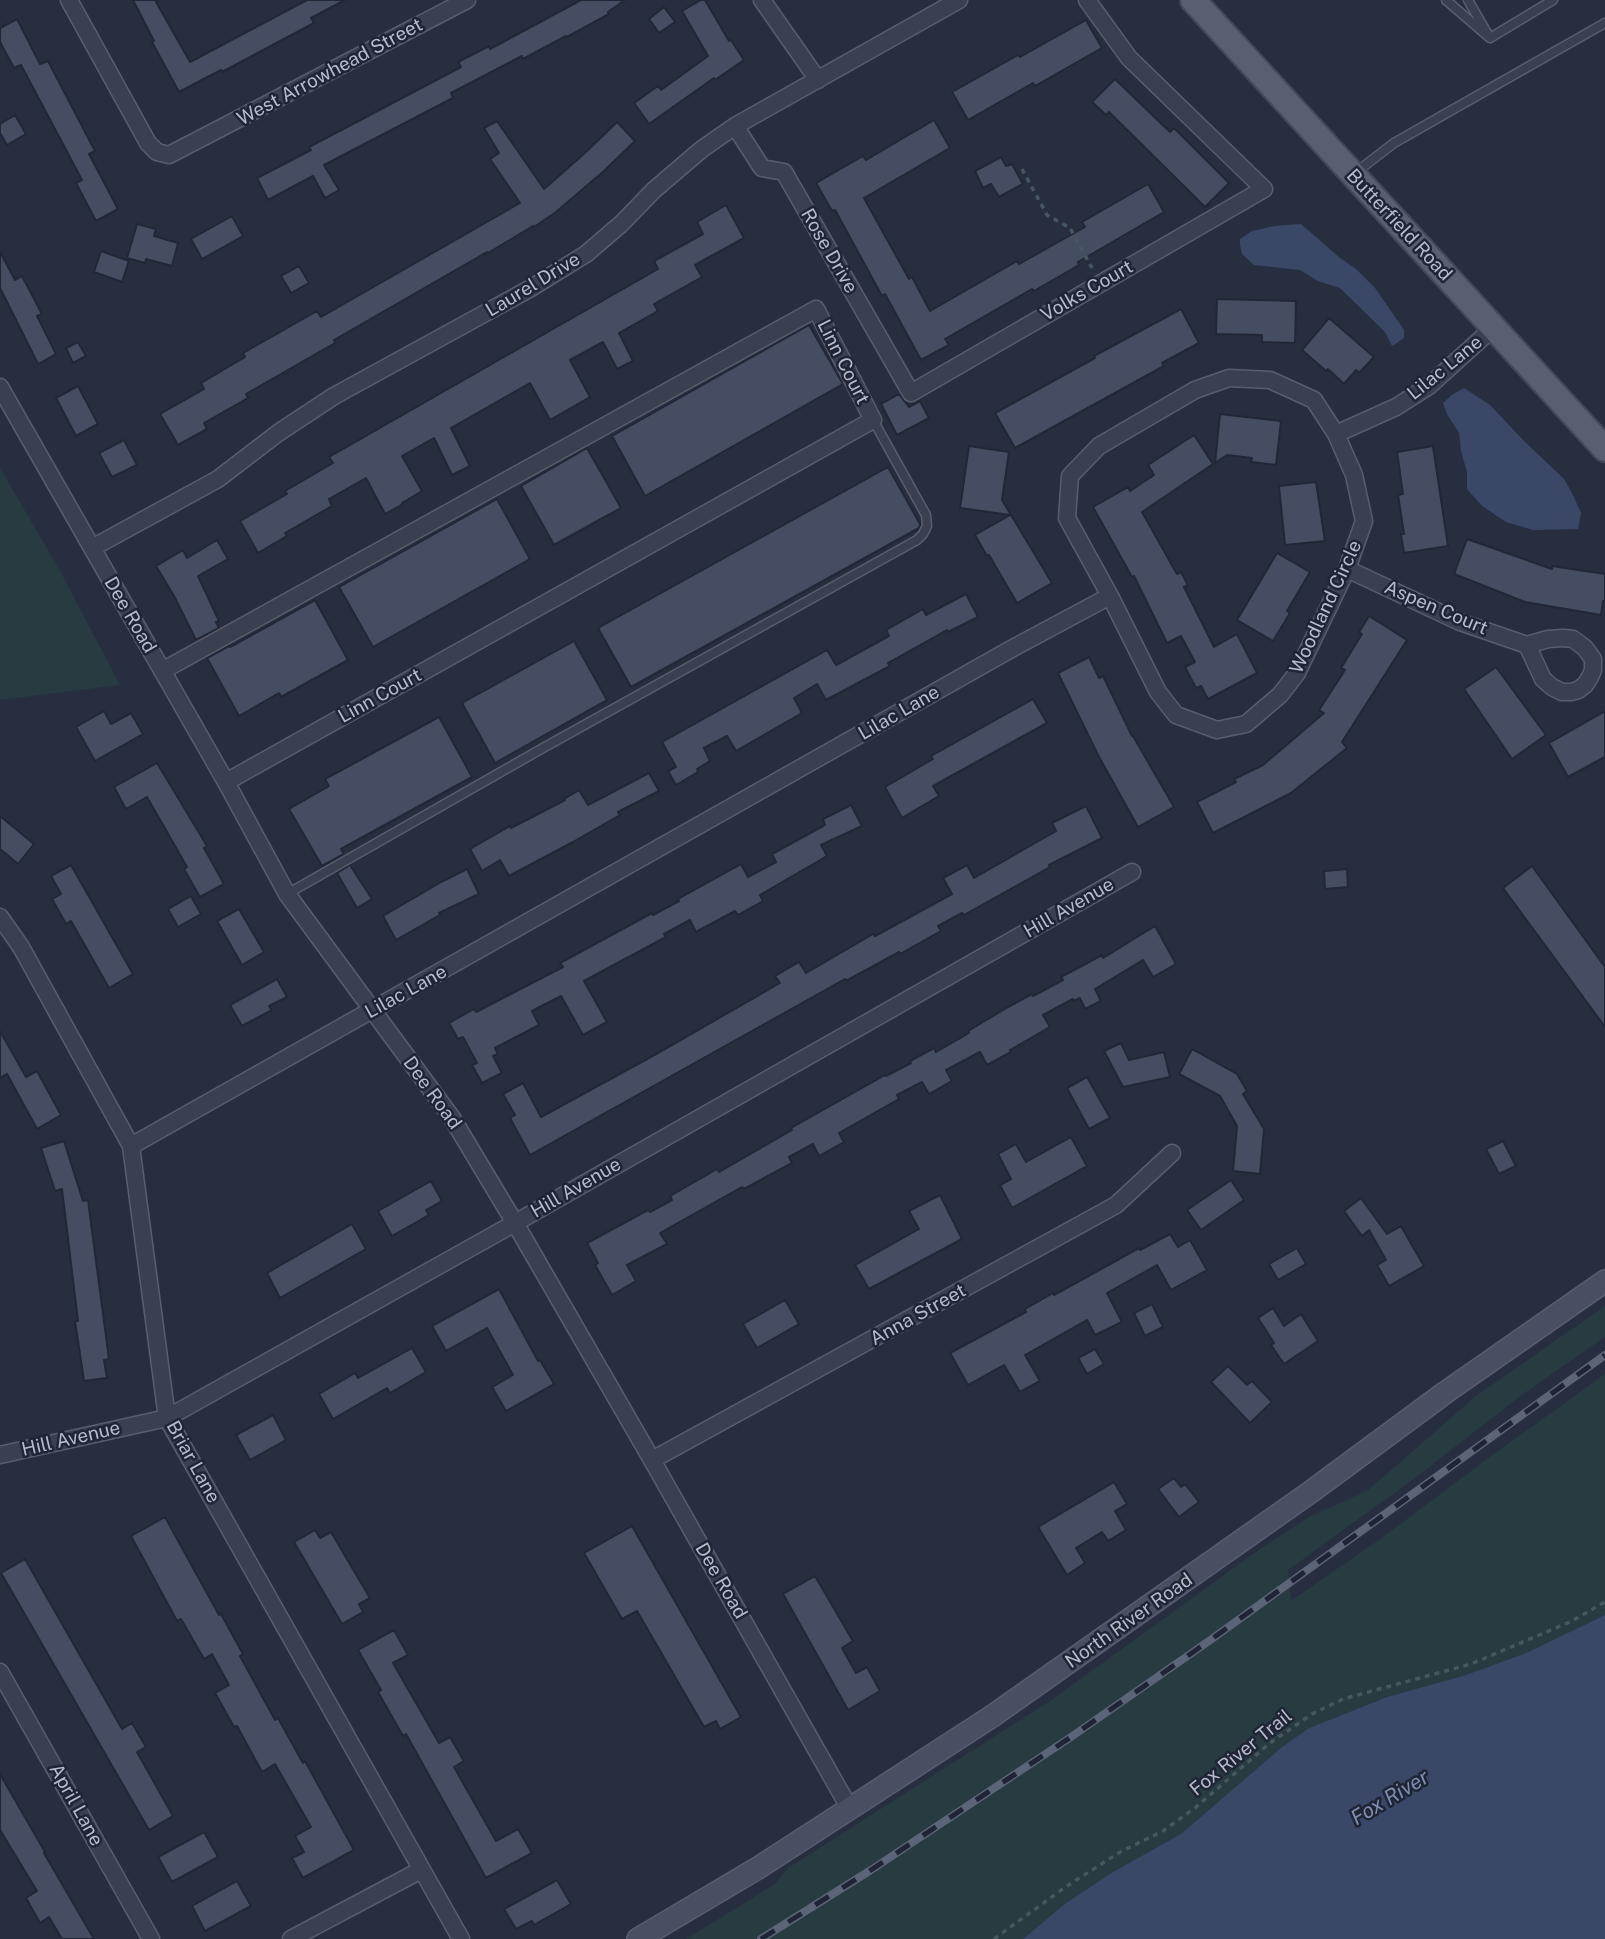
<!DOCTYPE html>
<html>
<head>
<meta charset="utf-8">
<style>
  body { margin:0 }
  canvas { display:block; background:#262e40 }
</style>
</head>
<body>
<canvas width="1605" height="1939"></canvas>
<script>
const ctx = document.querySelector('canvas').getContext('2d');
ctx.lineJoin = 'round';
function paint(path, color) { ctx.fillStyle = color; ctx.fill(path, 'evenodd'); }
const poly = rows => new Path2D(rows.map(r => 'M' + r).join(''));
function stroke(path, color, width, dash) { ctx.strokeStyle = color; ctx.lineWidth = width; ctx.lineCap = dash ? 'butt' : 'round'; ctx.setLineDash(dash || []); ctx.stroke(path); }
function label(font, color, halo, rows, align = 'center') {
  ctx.font = font + ' "Public Sans",sans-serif'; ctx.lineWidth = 5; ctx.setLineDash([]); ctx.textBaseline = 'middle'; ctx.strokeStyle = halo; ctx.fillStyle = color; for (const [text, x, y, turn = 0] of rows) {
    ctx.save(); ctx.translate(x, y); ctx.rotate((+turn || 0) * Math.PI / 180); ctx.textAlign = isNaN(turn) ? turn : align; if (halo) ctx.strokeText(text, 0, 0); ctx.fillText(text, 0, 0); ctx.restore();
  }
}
paint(poly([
  [0,468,59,569,120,685,0,700],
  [1605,1306,1605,1337,1523,1394,1415,1478,1288,1570,1291,1601,1383,1537,1491,1456,1605,1374,1605,1615,1526,1653,1466,1675,1387,1697,1309,1728,1282,1747,1181,1834,1113,1872,1066,1903,1023,1939,686,1939,775,1884,788,1868,1050,1701,1260,1549,1311,1516,1367,1491,1476,1396]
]), '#283b41');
paint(poly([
  [1301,224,1340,258,1356,269,1375,288,1404,330,1404,338,1392,346,1385,332,1340,288,1318,281,1300,270,1254,265,1242,254,1240,245,1240,239,1252,231,1275,226],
  [1464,388,1490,405,1523,440,1564,479,1572,493,1581,513,1578,529,1533,530,1506,522,1482,506,1467,489,1467,472,1461,451,1459,433,1447,414,1443,403,1452,395],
  [1605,1615,1605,1939,1023,1939,1066,1903,1113,1872,1181,1834,1282,1747,1309,1728,1387,1697,1466,1675,1526,1653]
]), '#3a4767');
const building = poly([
  [133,0,155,0,190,62,307,0,345,0,311,18,314,23,222,72,221,70,179,92,152,42,154,41,133,0],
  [581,0,625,0,608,12,609,14,567,37,566,36,523,59,522,56,451,93,453,98,324,165,339,190,325,198,313,176,268,200,257,178,311,150,309,147,461,67,458,62,489,46,490,49,581,0],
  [701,0,705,0,729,41,731,40,744,60,715,80,714,78,649,124,634,103,658,86,661,90,708,56,682,11,701,0],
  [664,7,675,22,659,33,649,19,664,7],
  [17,19,40,64,48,61,95,151,89,154,118,209,96,221,76,183,82,180,21,65,14,68,0,42,0,28,17,19],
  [1086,20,1102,48,1035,86,1033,83,968,120,952,92,1018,55,1020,57,1086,20],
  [1115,79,1170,132,1174,128,1229,183,1205,207,1109,112,1106,115,1092,102,1115,79],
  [15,115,26,134,7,145,0,133,0,124,15,115],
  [934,120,950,148,864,198,909,279,912,277,930,311,1017,261,1019,264,1085,227,1082,222,1148,184,1164,212,1078,262,1079,265,1034,291,1032,289,945,339,949,345,921,360,885,294,882,296,835,210,832,211,816,183,863,156,866,160,934,120],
  [497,121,544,189,586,152,617,122,635,141,604,171,556,212,534,227,533,226,488,253,487,252,334,340,335,343,246,394,248,398,204,423,207,429,178,445,160,414,204,389,201,383,245,357,243,353,317,311,321,317,520,203,490,159,499,153,484,128,497,121],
  [1001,157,1006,166,1012,164,1023,184,999,197,991,184,983,188,975,171,1001,157],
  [726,205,744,238,695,265,702,277,654,304,658,311,619,333,633,361,617,369,603,342,570,360,590,397,550,420,530,383,451,428,470,466,452,475,434,438,402,456,422,491,402,503,403,504,385,514,366,478,329,499,332,506,285,533,287,536,258,553,240,521,287,494,285,491,333,463,329,457,658,269,654,261,703,234,697,222,726,205],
  [232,216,243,236,202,259,191,239,232,216],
  [137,224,156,229,154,236,178,243,172,266,146,259,145,263,127,258,137,224],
  [101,251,129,261,122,282,94,272,101,251],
  [0,252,15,280,22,276,42,314,37,316,56,354,38,364,0,288,0,252],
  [299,266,309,283,291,293,281,276,299,266],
  [1217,299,1296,301,1295,343,1262,342,1262,335,1216,334,1217,299],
  [1181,309,1199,343,1162,363,1164,366,1015,448,995,413,1095,358,1094,356,1181,309],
  [1329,318,1374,357,1359,373,1356,370,1344,384,1328,369,1326,371,1302,350,1329,318],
  [809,325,843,384,645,496,612,436,809,325],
  [78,342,86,356,73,363,66,348,78,342],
  [78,386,98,424,76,436,56,398,78,386],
  [899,394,909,407,920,401,929,418,897,435,881,404,899,394],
  [1220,414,1281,421,1276,465,1251,462,1252,458,1227,455,1215,463,1220,414],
  [1194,435,1213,464,1142,512,1177,574,1181,572,1188,585,1184,587,1214,647,1237,634,1257,673,1208,699,1201,686,1196,688,1185,667,1195,662,1181,636,1167,643,1134,576,1132,577,1093,507,1128,487,1130,491,1154,475,1148,465,1194,435],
  [124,440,137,465,112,477,99,453,124,440],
  [969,446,1009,452,1002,500,1052,583,1017,603,989,555,987,556,975,535,1010,515,960,508,969,446],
  [1433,446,1448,546,1404,553,1401,534,1404,534,1398,495,1403,494,1397,452,1433,446],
  [587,448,621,508,554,545,521,486,587,448],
  [888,467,920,524,919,528,631,687,598,628,888,467],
  [1316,482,1325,541,1285,545,1279,486,1316,482],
  [497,499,530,559,373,647,339,587,497,499],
  [1467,539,1552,569,1552,566,1605,574,1605,601,1603,601,1601,615,1525,602,1454,574,1467,539],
  [217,540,228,559,198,576,219,621,216,622,219,628,196,640,174,596,156,566,183,550,187,558,217,540],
  [1277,553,1310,572,1287,611,1290,613,1273,641,1237,620,1277,553],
  [966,594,978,617,948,632,947,630,888,663,890,666,826,700,817,684,794,698,802,713,736,751,727,736,704,748,710,761,697,769,698,772,676,785,668,771,676,767,662,742,827,650,836,665,889,636,886,630,923,609,926,615,966,594],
  [315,600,348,660,281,697,279,693,239,716,207,658,229,646,230,647,315,600],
  [1369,616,1407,640,1342,742,1347,748,1291,793,1213,833,1197,802,1236,782,1234,779,1263,765,1324,713,1319,710,1345,670,1341,668,1362,634,1359,632,1369,616],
  [574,641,607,700,495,763,462,703,574,641],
  [1089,657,1099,678,1103,676,1132,736,1133,736,1174,807,1138,827,1098,755,1058,673,1089,657],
  [1496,667,1546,735,1512,759,1464,689,1496,667],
  [1033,699,1047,723,933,786,939,796,902,818,885,787,933,759,931,756,1033,699],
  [104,711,111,724,131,713,143,734,95,761,76,727,104,711],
  [1605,711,1605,757,1568,777,1549,743,1605,711],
  [439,717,472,777,341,849,344,854,322,866,289,809,329,786,325,779,439,717],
  [157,763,207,846,204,848,224,884,200,897,184,869,187,867,147,797,126,809,114,787,157,763],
  [649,773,659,791,618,812,620,815,573,842,509,876,500,860,482,871,470,849,510,826,511,828,565,800,564,799,579,790,588,805,649,773],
  [851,805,862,826,821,845,827,856,760,895,763,901,738,915,735,911,696,932,690,920,664,934,666,937,584,981,607,1022,583,1035,561,996,532,1011,539,1025,495,1048,498,1054,493,1056,502,1073,482,1083,472,1065,477,1063,463,1037,458,1039,449,1023,474,1009,476,1012,563,967,560,963,652,913,653,915,679,901,678,899,741,864,748,877,776,862,772,854,825,825,823,819,851,805],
  [1086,806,1102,838,1049,865,1050,867,964,915,962,913,938,926,941,931,900,954,899,952,846,981,845,979,530,1155,510,1118,515,1115,503,1094,523,1083,541,1117,658,1053,780,983,775,976,799,962,806,973,873,934,875,936,952,894,943,878,967,865,974,878,1056,831,1052,823,1086,806],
  [0,816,34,844,18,864,0,849,0,816],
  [71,865,133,974,109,988,71,921,66,924,52,899,61,894,51,876,71,865],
  [350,865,372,899,357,908,337,873,350,865],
  [1532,866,1605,967,1605,1027,1503,888,1532,866],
  [467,869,479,894,439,913,440,915,396,940,383,916,441,882,467,869],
  [1347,869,1348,887,1325,889,1324,871,1347,869],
  [191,896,201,914,178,927,168,909,191,896],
  [239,909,264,952,242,965,217,921,239,909],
  [1155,926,1176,964,1153,977,1143,960,1095,989,1101,1001,1085,1009,1080,998,1074,1001,1073,999,1043,1015,1050,1027,1010,1050,1011,1052,987,1065,980,1052,946,1070,952,1081,929,1094,922,1082,897,1095,899,1099,839,1133,844,1142,819,1156,813,1144,789,1157,792,1163,744,1189,742,1187,660,1233,667,1244,627,1265,636,1281,612,1295,595,1265,598,1263,587,1243,648,1210,650,1212,672,1200,670,1196,717,1169,719,1172,792,1130,791,1128,885,1075,886,1076,911,1063,910,1061,934,1048,936,1052,969,1033,968,1031,1008,1007,1032,994,1033,996,1063,980,1061,977,1102,955,1103,958,1155,926],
  [277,979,287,997,269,1006,272,1010,242,1026,230,1005,277,979],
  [0,1031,26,1077,37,1071,61,1115,37,1129,7,1074,0,1078,0,1031],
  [1121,1043,1129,1060,1164,1052,1170,1077,1123,1087,1104,1051,1121,1043],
  [1192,1049,1237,1074,1247,1091,1243,1094,1264,1129,1260,1174,1233,1171,1237,1126,1220,1096,1179,1074,1192,1049],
  [1087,1077,1110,1118,1089,1129,1067,1088,1087,1077],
  [1071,1137,1087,1166,1012,1208,1000,1185,1011,1179,998,1154,1016,1144,1026,1162,1071,1137],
  [64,1141,83,1201,88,1200,109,1359,104,1360,107,1378,84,1381,75,1321,78,1321,62,1189,55,1191,41,1148,64,1141],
  [1503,1141,1516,1166,1499,1174,1486,1149,1503,1141],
  [1231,1180,1244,1200,1201,1230,1187,1210,1231,1180],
  [431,1181,442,1201,426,1210,429,1215,392,1236,378,1211,431,1181],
  [940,1195,962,1239,869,1289,855,1265,919,1229,909,1211,940,1195],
  [1361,1198,1387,1234,1401,1226,1424,1266,1389,1286,1377,1265,1386,1260,1369,1230,1362,1236,1344,1211,1361,1198],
  [352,1224,366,1249,280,1298,267,1273,352,1224],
  [1170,1234,1178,1247,1190,1240,1207,1270,1171,1290,1157,1265,1107,1293,1122,1322,1095,1335,1087,1320,1025,1355,1040,1381,1020,1392,1004,1365,968,1385,950,1353,1026,1312,1025,1309,1053,1293,1054,1295,1139,1248,1140,1250,1170,1234],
  [1297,1248,1306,1264,1278,1280,1269,1264,1297,1248],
  [499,1289,538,1361,540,1360,554,1384,506,1411,492,1387,513,1375,487,1328,446,1351,432,1326,499,1289],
  [785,1300,799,1324,757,1348,743,1324,785,1300],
  [1152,1304,1163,1327,1145,1336,1134,1313,1152,1304],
  [1273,1308,1284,1326,1301,1314,1318,1341,1284,1364,1271,1345,1274,1343,1258,1318,1273,1308],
  [412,1348,426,1372,390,1393,387,1388,333,1419,319,1394,355,1373,358,1378,412,1348],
  [1095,1349,1104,1364,1087,1374,1078,1358,1095,1349],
  [1228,1366,1247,1385,1252,1381,1272,1402,1250,1423,1211,1382,1228,1366],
  [273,1415,286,1440,250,1460,236,1435,273,1415],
  [1174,1478,1181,1487,1185,1484,1199,1502,1179,1517,1158,1489,1174,1478],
  [1114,1482,1127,1504,1115,1511,1126,1530,1108,1541,1102,1532,1076,1548,1085,1563,1067,1575,1038,1527,1114,1482],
  [165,1517,219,1615,221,1614,243,1654,240,1656,275,1720,278,1718,303,1763,305,1761,354,1850,303,1878,292,1858,304,1852,295,1836,311,1827,275,1764,262,1772,237,1726,234,1727,215,1693,229,1685,212,1654,204,1659,181,1619,177,1621,131,1536,165,1517],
  [632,1526,741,1717,720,1729,716,1721,704,1727,637,1611,622,1619,584,1553,632,1526],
  [315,1530,320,1538,331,1532,370,1598,359,1604,363,1612,342,1624,294,1542,315,1530],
  [25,1559,122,1729,132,1723,146,1747,137,1752,173,1816,149,1830,1,1573,25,1559],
  [815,1576,853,1641,842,1648,856,1673,867,1667,880,1691,848,1710,783,1594,815,1576],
  [394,1630,408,1655,393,1663,439,1743,450,1737,464,1761,454,1767,496,1841,518,1829,532,1853,486,1878,406,1734,403,1736,378,1692,381,1690,358,1650,394,1630],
  [0,1774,45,1852,44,1853,94,1939,62,1939,49,1917,40,1923,26,1898,37,1891,0,1830,0,1774],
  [204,1832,218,1857,172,1882,158,1857,204,1832],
  [557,1880,571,1904,534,1925,532,1921,516,1929,504,1909,557,1880],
  [237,1881,251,1906,205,1931,192,1906,237,1881]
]);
paint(building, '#454d62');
stroke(building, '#212737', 2);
const service = poly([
  [1446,0,1490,38,1553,0],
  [1468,0,1487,33],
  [1355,173,1394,143,1605,23],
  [287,894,543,748,917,540,923,534,927,526,926,515,873,420]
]);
const minor = poly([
  [69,0,148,143,157,152,169,155,467,0],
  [762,0,818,80],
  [735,126,762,168,784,172,911,393,1264,189,1129,58,1087,0],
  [1229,378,1270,380,1314,400,1336,434,1354,475,1364,521,1347,569,1297,673,1280,695,1246,724,1217,730,1176,715,1158,692,1110,596,1067,518,1070,476,1099,446,1195,390,1229,378],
  [0,387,226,782,287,894,452,1118,515,1223,652,1460,850,1809],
  [1336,434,1396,407,1429,386,1493,328],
  [92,548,218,479,278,433,334,396,531,288,586,254,621,224,654,190,702,149,735,126,959,0],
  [1347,569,1460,622,1527,645,1543,679,1552,687,1562,692,1571,692,1578,690,1585,685,1590,677,1593,670,1593,659,1585,648,1573,639,1563,638,1548,639,1527,645],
  [162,671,816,309,873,420,226,782],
  [0,917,21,947,131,1146,167,1418,461,1939],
  [131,1146,1013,648,1110,596],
  [0,1455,167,1418,515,1223,1132,872],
  [652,1460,1116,1205,1172,1153],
  [0,1672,151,1939],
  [291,1939,421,1870]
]);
const secondary = poly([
  [638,1939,758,1868,991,1717,1312,1491,1446,1392,1605,1281]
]);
const primary = poly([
  [1193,0,1605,449]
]);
stroke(service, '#585e6e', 11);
stroke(minor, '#585e6e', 19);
stroke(secondary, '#585e6e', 24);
stroke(primary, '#444959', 28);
stroke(poly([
  [1022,169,1047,215,1070,228,1092,268],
  [994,1939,1064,1888,1120,1852,1163,1831,1196,1807,1270,1743,1312,1714,1343,1699,1471,1664,1572,1621,1605,1602]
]), '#46585e', 3.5, [5, 5]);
stroke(service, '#3a4050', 8);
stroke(minor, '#3a4050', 16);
stroke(secondary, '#484f63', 21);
stroke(primary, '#585f70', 24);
const rail = poly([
  [761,1939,871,1870,1071,1737,1209,1641,1605,1355]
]);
stroke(rail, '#5c6477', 8);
stroke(rail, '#1f2535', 5, [16]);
label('19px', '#b7bccb', '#1f2535', [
  ["West Arrowhead Street",330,72,-28],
  ["Butterfield Road",1399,225,47],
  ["Rose Drive",829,251,60],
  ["Laurel Drive",533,285,-31],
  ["Volks Court",1087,291,-30],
  ["Linn Court",843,362,63],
  ["Lilac Lane",1445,368,-39],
  ["Woodland Circle",1326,607,-65],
  ["Aspen Court",1436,608,23],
  ["Dee Road",130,615,60],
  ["Linn Court",380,696,-29],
  ["Lilac Lane",899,713,-30],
  ["Hill Avenue",1069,908,-30],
  ["Lilac Lane",406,992,-29],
  ["Dee Road",432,1093,54],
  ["Hill Avenue",576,1188,-30],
  ["Anna Street",918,1315,-29],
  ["Hill Avenue",71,1439,-13],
  ["Briar Lane",193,1462,61],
  ["Dee Road",721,1581,60],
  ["North River Road",1129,1621,-35],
  ["Fox River Trail",1241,1753,-39],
  ["April Lane",76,1805,61]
]);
label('italic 21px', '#7e8eb2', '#1f2535', [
  ["Fox River",1390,1798,-31]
]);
</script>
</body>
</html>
